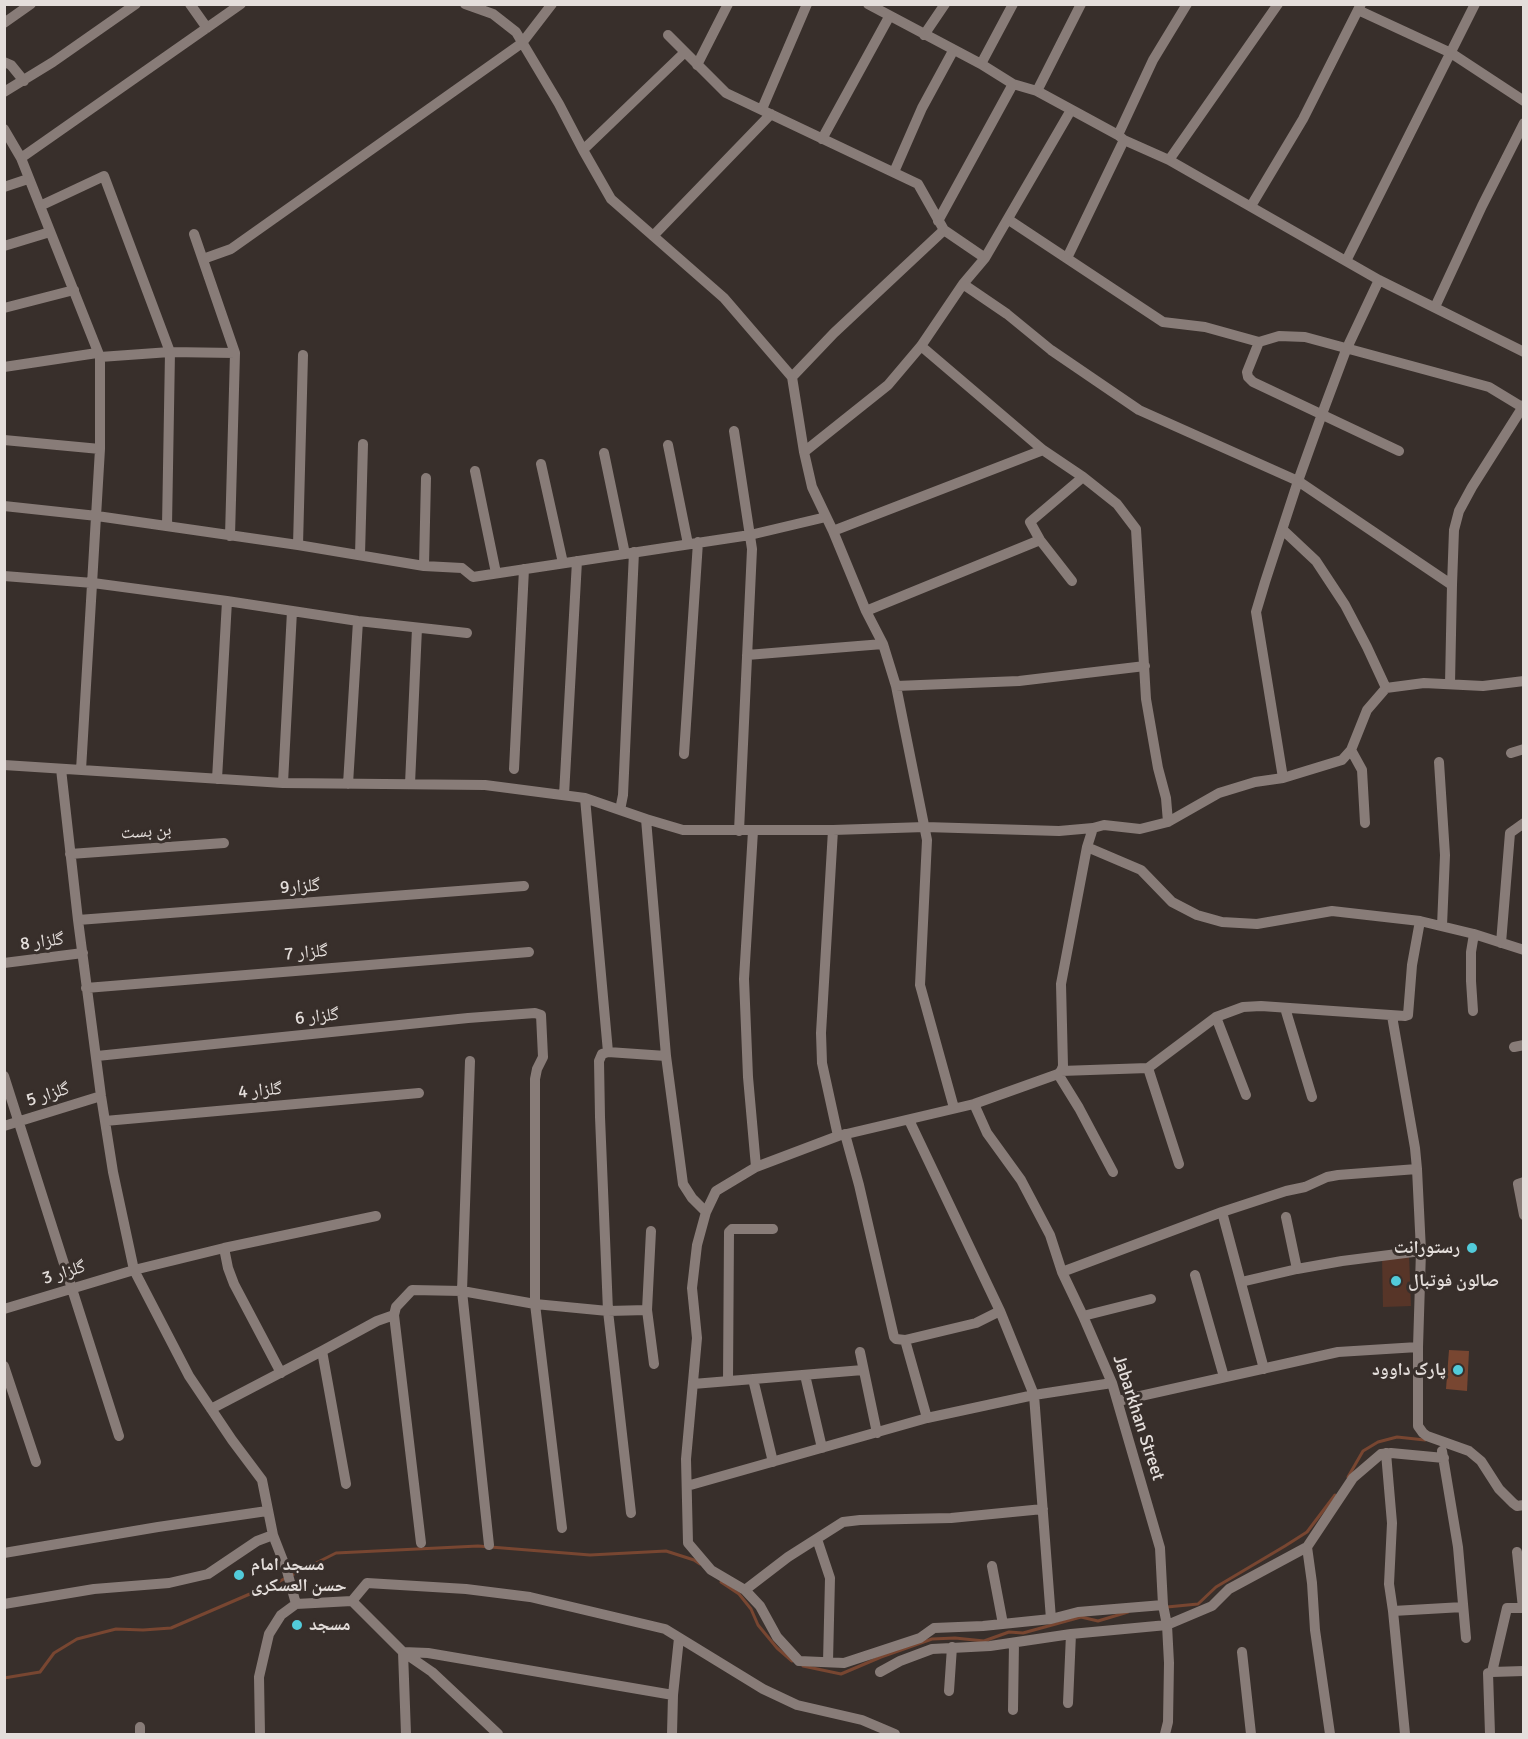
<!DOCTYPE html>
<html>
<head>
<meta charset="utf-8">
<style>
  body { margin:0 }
  #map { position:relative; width:1528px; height:1739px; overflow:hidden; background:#382f2b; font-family:Signika,sans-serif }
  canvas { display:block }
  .frame { position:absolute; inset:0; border:6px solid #e4dedb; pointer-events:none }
</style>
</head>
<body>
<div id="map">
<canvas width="1528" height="1739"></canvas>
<div class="frame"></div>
</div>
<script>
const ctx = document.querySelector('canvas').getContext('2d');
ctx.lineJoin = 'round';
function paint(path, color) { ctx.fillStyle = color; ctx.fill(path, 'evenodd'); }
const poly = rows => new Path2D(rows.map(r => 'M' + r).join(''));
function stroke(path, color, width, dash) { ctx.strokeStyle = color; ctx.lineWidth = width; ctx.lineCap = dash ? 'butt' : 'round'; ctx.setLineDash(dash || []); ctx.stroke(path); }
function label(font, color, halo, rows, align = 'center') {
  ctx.font = font + ' Signika,"Noto Naskh Arabic",sans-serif'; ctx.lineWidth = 6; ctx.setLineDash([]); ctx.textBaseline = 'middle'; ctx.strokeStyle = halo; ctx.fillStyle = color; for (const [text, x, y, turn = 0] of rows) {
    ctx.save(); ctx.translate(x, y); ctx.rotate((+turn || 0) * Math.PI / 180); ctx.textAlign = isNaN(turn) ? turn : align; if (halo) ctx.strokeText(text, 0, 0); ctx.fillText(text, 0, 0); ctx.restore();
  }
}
paint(poly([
  [1409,1255,1411,1306,1383,1307,1382,1256]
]), '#573528');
paint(poly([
  [1449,1350,1469,1351,1467,1391,1446,1389]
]), '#784631');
stroke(poly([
  [1348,1477,1363,1451,1378,1442,1397,1437,1425,1440],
  [721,1582,739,1594,751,1609,758,1625,777,1648,792,1661],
  [1167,1607,1198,1604,1216,1587,1285,1546,1307,1532,1335,1495],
  [803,1666,841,1674,881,1657,932,1639,955,1638,984,1641,1009,1632,1023,1633,1081,1617,1098,1621,1128,1612],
  [4,1678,40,1672,54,1653,77,1639,116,1629,143,1630,171,1628,280,1581,336,1553,478,1546,590,1555,666,1551,694,1560,700,1564]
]), '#784631', 3);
stroke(poly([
  [190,4,207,28],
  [465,4,493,14,516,32,559,104,583,150,611,199,724,298,792,377,804,452,812,487,833,531,866,611,883,644,896,686,927,840,920,985,954,1108],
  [868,4,981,64,1013,84,1037,91,1118,135,1124,140,1169,160,1379,280,1524,352],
  [1358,10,1451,53,1524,101],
  [4,23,31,4],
  [668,35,726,93,918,184,944,230,985,258],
  [924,35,945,4],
  [4,62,11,65,24,81],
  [981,64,1013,4],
  [697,65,728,4],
  [1037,91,1081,4],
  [4,92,53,62,136,4],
  [762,109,807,4],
  [4,129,21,158,100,357,100,449,81,770],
  [1118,135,1153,60,1187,4],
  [822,139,889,17],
  [583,150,685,52],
  [21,158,241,4],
  [1169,160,1278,4],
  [894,172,922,108,953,51],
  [4,187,28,179],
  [40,206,104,176,170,352,167,526],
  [1251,206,1303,119,1361,4],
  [1009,220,1163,322,1205,327,1259,342,1279,336,1305,337,1489,387,1522,407],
  [938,221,1013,84],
  [194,234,235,353,230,536],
  [653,236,771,114],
  [4,246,50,232],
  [1067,258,1124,140],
  [203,259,231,249,522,43,552,4],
  [1346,261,1475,4],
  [963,284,1007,314,1051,350,1139,410,1298,481,1452,585],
  [1435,307,1482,206,1524,123],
  [4,308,74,290],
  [1259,342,1247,372,1248,377,1253,382,1399,451],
  [921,346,1043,450,1083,477,1117,504,1136,529,1146,699,1158,768,1166,798,1168,822],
  [100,357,170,352,235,353],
  [4,367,97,353],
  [792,377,834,333,944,230],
  [734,431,752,549,739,831],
  [4,440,100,449],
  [668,445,688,544],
  [804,452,888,385,921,346,963,284,985,258,1071,110],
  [604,453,625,554],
  [541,464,563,563],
  [475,471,496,573],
  [4,506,97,516,298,545,424,566,462,568,473,577,750,535,826,517],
  [1283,530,1316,561,1345,605,1367,647,1386,688],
  [833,531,1043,450],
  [298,545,303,355],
  [360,555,363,444],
  [424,566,426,478],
  [4,576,93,583,227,601,358,621,467,633],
  [1072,581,1040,540,1030,522,1083,477],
  [866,611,1040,540],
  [747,655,883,644],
  [1450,684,1452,585,1454,530,1459,511,1472,487,1524,405],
  [896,686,1019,681,1145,666],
  [1351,750,1362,770,1365,823],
  [1511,753,1524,749],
  [684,754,698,542],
  [1439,762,1445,855,1442,926],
  [4,765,283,783,485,785,585,798,646,819,683,830,833,830,925,827,1059,831,1093,828,1104,825,1140,829,1168,822,1219,793,1255,782,1283,778,1342,760,1351,750,1367,710,1386,688,1424,683,1483,686,1524,681],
  [61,769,78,920,101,1096,113,1172,134,1270,189,1376,232,1440,262,1480,273,1535,287,1571,296,1604],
  [514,769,524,569],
  [1283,778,1256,612,1265,582,1298,481,1322,414,1346,350,1379,280],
  [217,779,227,601],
  [283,783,292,611],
  [348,784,358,621],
  [410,784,417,628],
  [564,795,577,561],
  [585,798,608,1052],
  [620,810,623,795,634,552],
  [646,819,666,1056,683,1184,692,1198,706,1212],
  [1093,828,1087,847,1061,984,1063,1066,1061,1071,1058,1074,974,1104,838,1136,756,1167,716,1191,706,1212,697,1245,692,1288,697,1338,686,1459,688,1543,711,1570,745,1590,760,1606,777,1637,799,1661,844,1663,920,1638,934,1628,983,1626,1051,1619,1078,1612,1163,1605],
  [833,830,821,1033,822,1063,838,1136],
  [753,831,744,979,748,1077,756,1167],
  [1087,847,1141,870,1172,902,1197,915,1222,922,1257,924,1332,911,1420,921,1474,934,1524,950],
  [70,854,224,843],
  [78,920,524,886],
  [1501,943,1510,833,1524,823],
  [4,963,83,953],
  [86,988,529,952],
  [1285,1008,1312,1097],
  [1473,1011,1471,981,1471,952,1474,934],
  [1392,1016,1415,1148,1417,1169,1421,1251,1418,1347,1418,1426,1423,1433,1427,1436,1469,1451,1481,1461,1499,1489,1513,1503,1517,1506,1524,1505],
  [1216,1017,1246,1095],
  [1514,1047,1524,1045],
  [97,1056,468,1018,535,1013,541,1015,543,1057,537,1069,535,1079,535,1304,562,1528],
  [470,1061,462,1291,489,1545],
  [1148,1068,1179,1164],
  [1061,1071,1148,1068,1216,1017,1243,1007,1261,1006,1405,1016,1408,1015,1412,965,1420,921],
  [1058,1074,1079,1108,1113,1172],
  [4,1076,119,1436],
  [974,1104,987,1133,1021,1180,1050,1235,1062,1272,1083,1316,1112,1383,1160,1548,1163,1605,1167,1625,1169,1663,1168,1722,1165,1734],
  [909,1120,1000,1311,1034,1395,1051,1619],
  [105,1121,419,1093],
  [4,1126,101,1096],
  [845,1134,859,1185,894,1337,896,1339,905,1340,976,1323,1000,1311],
  [1524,1182,1518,1184,1524,1215],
  [1222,1212,1264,1369],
  [1286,1217,1297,1269],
  [651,1231,647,1310,654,1364],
  [224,1248,228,1268,234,1284,281,1373],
  [1062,1272,1222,1212,1286,1191,1305,1187,1327,1177,1338,1175,1417,1169],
  [1195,1275,1224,1377],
  [1241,1282,1297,1269,1342,1261,1421,1251],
  [4,1309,134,1270,224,1248,376,1216],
  [394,1315,421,1543],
  [1083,1316,1151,1299],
  [905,1340,927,1418],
  [322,1351,346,1484],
  [860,1352,877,1433],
  [4,1366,36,1462],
  [805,1375,822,1448],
  [753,1379,773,1462],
  [728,1381,729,1232,732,1229,773,1229],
  [693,1384,863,1370],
  [1118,1401,1338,1352,1418,1347],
  [211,1409,322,1351,377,1321,394,1315,396,1307,412,1290,462,1291,535,1304,608,1311,647,1310],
  [1442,1451,1458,1547,1466,1638],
  [1386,1453,1392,1523,1389,1584,1393,1611,1405,1734],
  [687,1486,927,1418,1034,1395,1112,1383],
  [631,1513,608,1311,600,1117,599,1061,602,1054,608,1052,666,1056],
  [817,1539,830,1578,828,1662],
  [1307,1547,1312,1583,1315,1630,1330,1734],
  [4,1553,158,1527,267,1511],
  [992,1566,1003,1624],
  [745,1590,788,1557,843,1522,860,1520,951,1518,1043,1509],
  [352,1601,403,1652,432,1672,498,1734],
  [4,1604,94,1589,169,1583,208,1574,257,1541,273,1535],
  [296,1604,352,1601,367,1583,466,1589,530,1597,665,1629,763,1689,797,1705,862,1720,895,1734],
  [1393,1611,1463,1607],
  [1242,1652,1251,1734],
  [880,1672,900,1661,932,1649,990,1646,1071,1634,1167,1625,1212,1606,1229,1589,1307,1547,1353,1478,1381,1454,1391,1453,1444,1458],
  [1492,1672,1507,1608,1523,1608,1517,1552],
  [949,1691,952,1647],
  [1068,1703,1071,1634],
  [1013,1710,1014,1643],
  [140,1727,140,1734],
  [260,1734,259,1677,269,1634,281,1615,296,1604],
  [406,1734,403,1652,428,1653,673,1695],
  [672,1734,673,1695,679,1638],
  [1490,1734,1488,1673,1492,1672,1524,1671]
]), '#887c78', 10);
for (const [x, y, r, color] of [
  [1472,1248,6,"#52cbda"],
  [1396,1281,6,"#52cbda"],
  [1458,1370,6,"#52cbda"],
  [239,1575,6,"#52cbda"],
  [297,1625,6,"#52cbda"]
]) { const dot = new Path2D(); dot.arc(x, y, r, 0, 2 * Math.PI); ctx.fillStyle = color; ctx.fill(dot); stroke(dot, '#382f2b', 2); }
label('18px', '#e4dedb', '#382f2b', [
  ["بن بست",146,832,-4],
  ["گلزار9",300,887,-4],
  ["گلزار 8",42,942,-7],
  ["گلزار 7",306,953,-5],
  ["گلزار 6",317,1017,-6],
  ["گلزار 4",260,1091,-5],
  ["گلزار 5",48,1095,-17],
  ["گلزار 3",64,1273,-17],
  ["Jabarkhan Street",1138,1418,72]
]);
label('bold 18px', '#e4dedb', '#382f2b', [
  ["رستورانت",1460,1248,"right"],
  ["صالون فوتبال",1408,1281],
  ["پارک داوود",1446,1370,"right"],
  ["مسجد امام",251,1565],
  ["حسن العسکری",251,1586],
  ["مسجد",309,1625]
], 'left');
</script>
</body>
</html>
